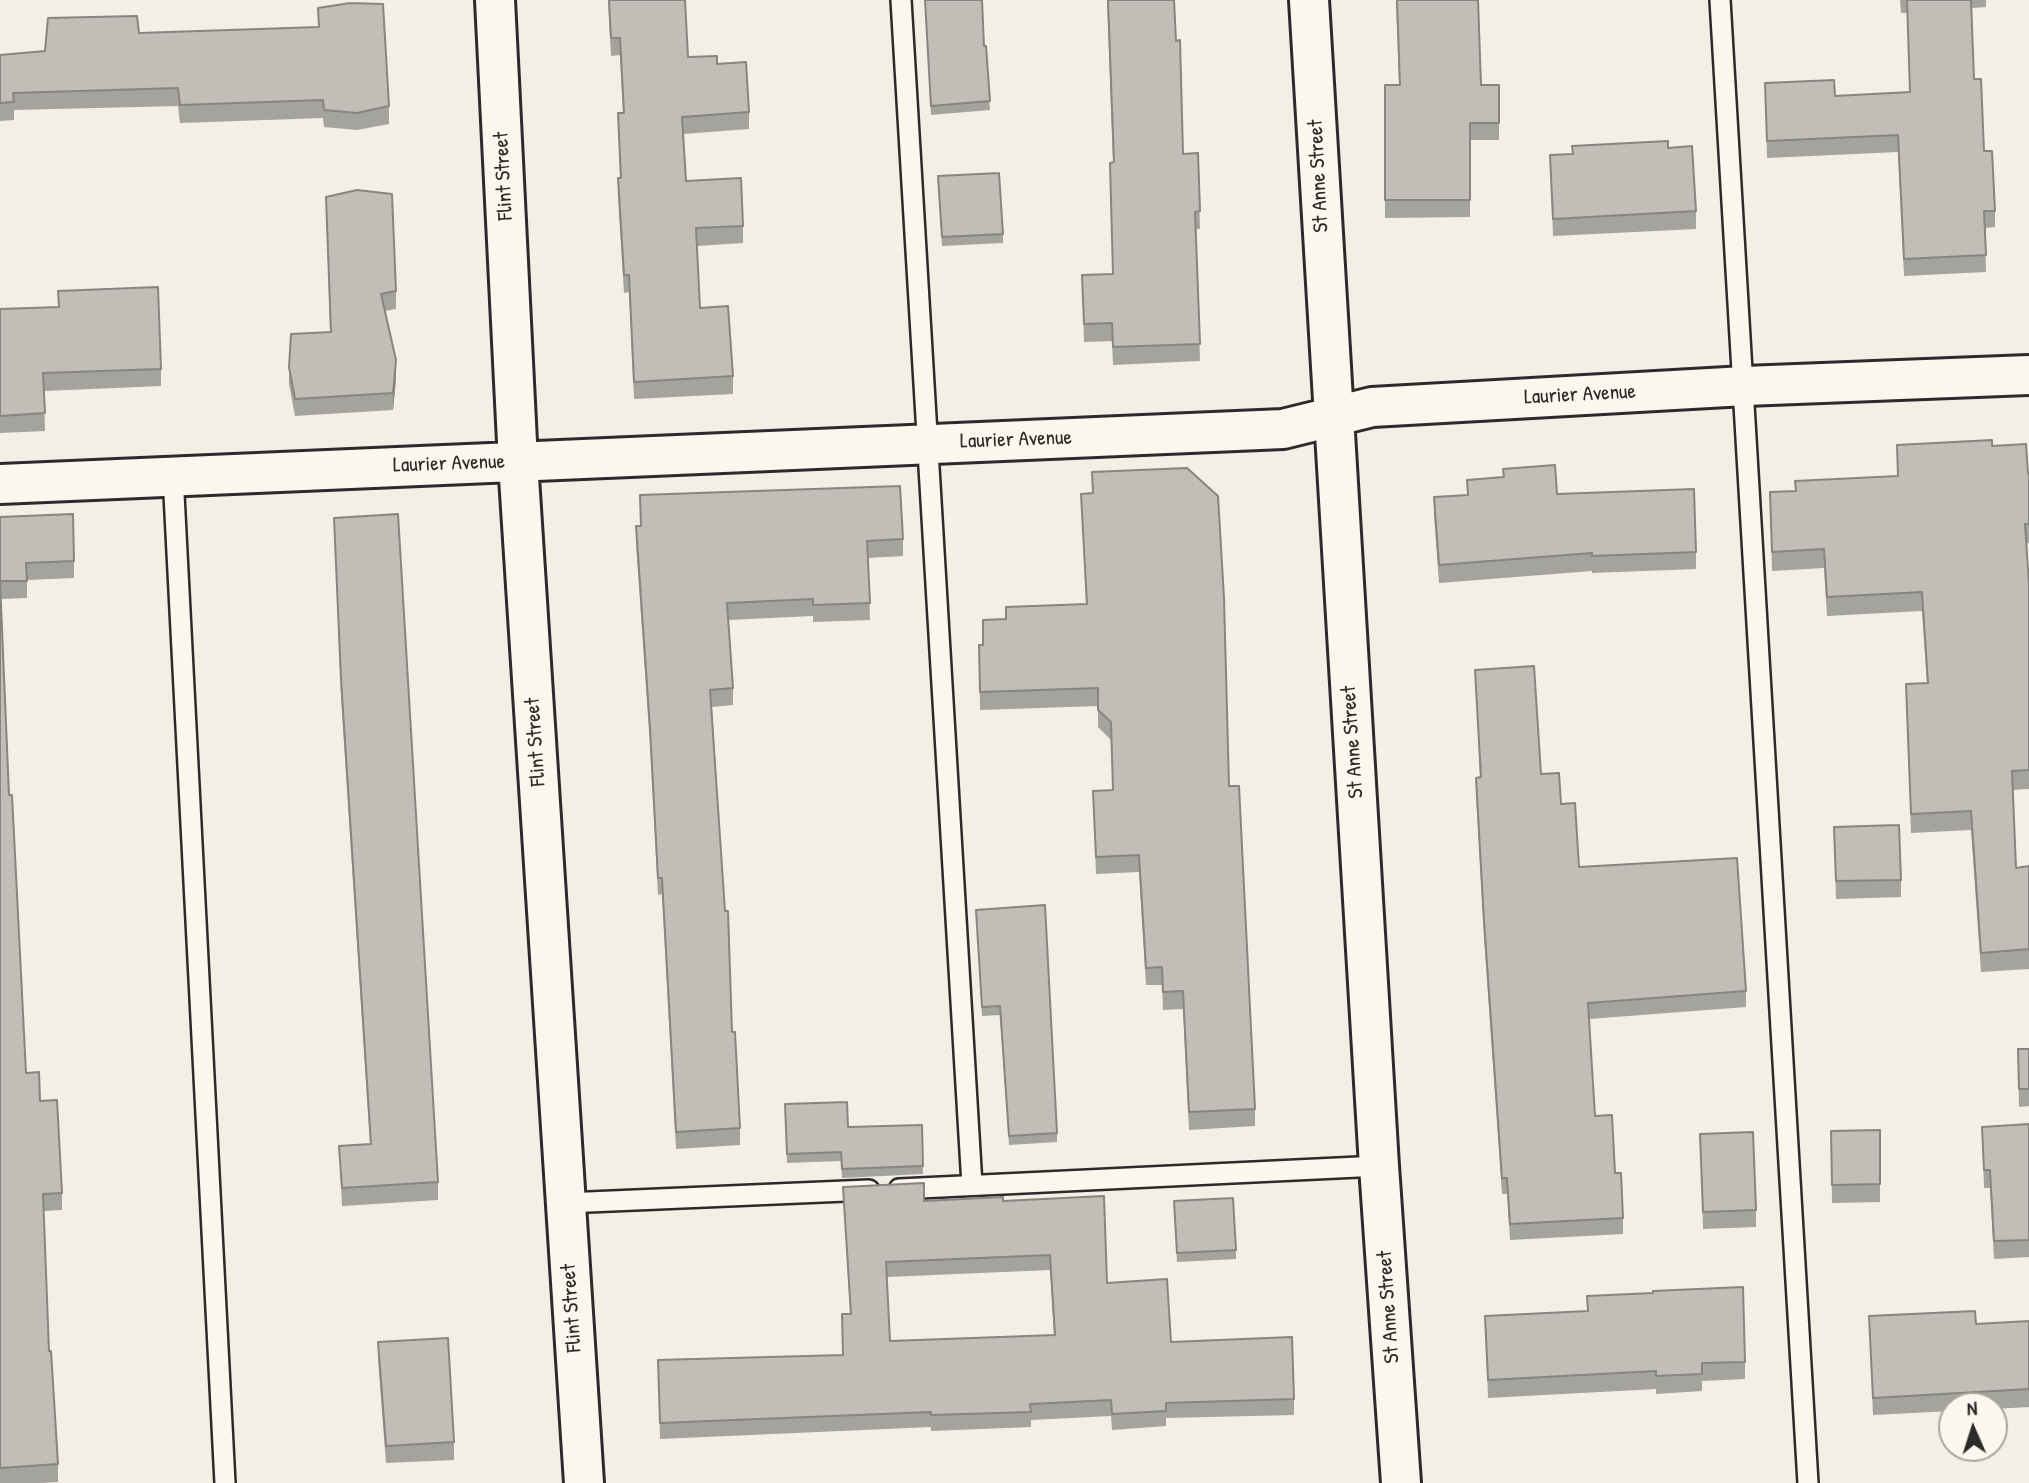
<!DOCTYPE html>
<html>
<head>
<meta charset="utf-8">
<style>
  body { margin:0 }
  #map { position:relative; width:2029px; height:1483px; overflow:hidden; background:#f3efe4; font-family:"Patrick Hand",sans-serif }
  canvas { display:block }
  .north { position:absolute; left:1938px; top:1392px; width:70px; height:70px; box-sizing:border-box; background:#fbf7ec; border:2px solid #a8a59f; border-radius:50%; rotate:357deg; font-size:19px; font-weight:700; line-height:28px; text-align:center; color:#2b2b2b }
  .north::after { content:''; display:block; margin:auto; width:24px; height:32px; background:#2b2b2b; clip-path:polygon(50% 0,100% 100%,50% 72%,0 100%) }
</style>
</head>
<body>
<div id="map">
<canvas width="2029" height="1483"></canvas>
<div class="north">N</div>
</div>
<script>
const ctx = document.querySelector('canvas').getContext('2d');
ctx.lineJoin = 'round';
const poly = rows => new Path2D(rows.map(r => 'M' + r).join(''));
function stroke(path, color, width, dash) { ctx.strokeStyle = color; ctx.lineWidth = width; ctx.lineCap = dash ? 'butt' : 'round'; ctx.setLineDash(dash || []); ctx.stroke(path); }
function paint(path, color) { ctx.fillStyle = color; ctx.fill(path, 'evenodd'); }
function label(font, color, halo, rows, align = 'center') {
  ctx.font = font + ' "Patrick Hand",sans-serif'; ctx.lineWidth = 6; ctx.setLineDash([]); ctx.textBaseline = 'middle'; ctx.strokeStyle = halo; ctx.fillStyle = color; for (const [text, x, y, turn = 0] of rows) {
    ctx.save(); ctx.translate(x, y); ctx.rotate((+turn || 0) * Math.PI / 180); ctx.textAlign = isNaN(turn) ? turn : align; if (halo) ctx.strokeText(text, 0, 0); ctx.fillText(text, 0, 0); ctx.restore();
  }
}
const service = poly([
  [901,0,972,1185],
  [1720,0,1808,1483],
  [173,475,225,1483],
  [899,1189,1379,1166],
  [565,1203,869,1190]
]);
const minor = poly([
  [495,0,518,462,584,1483],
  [1309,0,1379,1166,1401,1483],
  [0,484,1283,429,1372,407,1745,386,2029,375]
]);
stroke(service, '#2b2b2b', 24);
stroke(minor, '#2b2b2b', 44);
stroke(service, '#fbf7ec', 19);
stroke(minor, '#fbf7ec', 38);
paint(poly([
  [608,0,685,0,688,57,717,64,749,112,749,129,683,134,686,181,743,226,743,243,697,246,700,308,733,376,733,394,634,399,629,292,624,293,618,196,618,178,620,178,618,113,623,113,620,55,611,56],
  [925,0,984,46,990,110,931,115],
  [1107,0,1174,0,1183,154,1198,153,1200,229,1196,229,1200,361,1113,365,1112,341,1084,342,1082,275,1113,274,1113,162],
  [1396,0,1481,85,1499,85,1499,140,1470,140,1470,217,1385,218,1385,85,1399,85],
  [1900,0,1986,0,1986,7,1971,8,1974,79,1984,151,1995,211,1995,227,1985,228,1986,272,1904,276,1898,152,1767,158,1765,83,1835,96,1910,92,1907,13,1901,13],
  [318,8,389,106,389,124,357,130,324,127,323,118,180,123,178,106,14,110,14,120,0,121,0,55,45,51,139,33,318,27],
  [1668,148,1696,211,1696,229,1553,236,1550,155],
  [938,185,1003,234,1003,243,942,246],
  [326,197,396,291,396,309,385,311,396,378,393,410,295,416,289,384,289,367,330,332],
  [58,291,161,369,161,386,44,391,45,431,0,433,0,309,58,307],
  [1897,445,1992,446,2028,473,2029,473,2029,543,2026,544,2029,584,2029,789,2013,790,2016,868,2029,866,2029,969,1981,972,1971,830,1911,833,1906,684,1927,684,1922,611,1827,616,1824,568,1772,571,1770,492,1795,491,1897,476],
  [1092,472,1229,786,1255,1109,1255,1126,1189,1130,1183,1009,1163,1010,1162,985,1146,985,1139,872,1096,874,1093,791,1113,790,1111,740,1098,727,1098,706,980,710,979,645,983,645,983,620,1006,619,1086,604,1081,494,1092,493],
  [1467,480,1557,494,1696,552,1696,569,1592,573,1592,571,1439,583,1434,515,1434,497,1467,495],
  [640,495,903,539,903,556,868,558,870,620,813,622,813,616,728,620,733,688,733,705,712,707,732,1032,740,1128,740,1145,676,1149,662,894,658,895,650,745,636,543,636,526,640,526],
  [0,517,74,561,74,578,27,580,27,598,1,599,9,795,26,1073,40,1101,62,1193,62,1210,44,1211,49,1351,58,1464,58,1482,42,1483,0,1483],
  [334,518,438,1182,438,1200,342,1206,339,1146,370,1144,341,697],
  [1475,670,1561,804,1579,867,1746,991,1746,1007,1589,1019,1595,1116,1615,1173,1623,1218,1623,1234,1510,1240,1507,1194,1502,1194,1484,937,1476,794,1476,778,1480,778],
  [1834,827,1901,880,1901,897,1836,899],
  [976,910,1057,1133,1057,1142,1009,1145,1000,1015,982,1016],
  [2018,1049,2029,1049,2029,1106,2019,1107],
  [785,1104,848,1127,922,1125,923,1174,842,1178,841,1161,787,1163],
  [2029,1124,2029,1257,1994,1259,1990,1188,1984,1188,1982,1127],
  [1880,1130,1880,1202,1832,1203,1831,1131],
  [1700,1134,1756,1210,1756,1227,1703,1229],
  [843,1187,924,1201,1003,1201,1107,1283,1171,1342,1294,1399,1294,1415,1166,1418,1166,1426,1112,1430,1111,1416,1031,1420,1031,1427,931,1431,931,1427,660,1439,658,1360,843,1355,842,1314,850,1314],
  [1050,1270,1054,1335,890,1341,887,1277],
  [1174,1210,1236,1250,1236,1259,1177,1262],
  [1587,1296,1745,1362,1745,1379,1702,1381,1702,1391,1656,1394,1656,1389,1488,1398,1485,1316,1587,1311],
  [1869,1316,1976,1324,2029,1321,2029,1407,1994,1409,1994,1406,1952,1406,1952,1411,1873,1415],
  [378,1342,454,1442,454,1460,386,1463,378,1359]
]), '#a5a39d');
paint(poly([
  [396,360,396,378,393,410,393,393]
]), '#86857f');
const building = poly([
  [609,0,685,0,688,57,717,56,717,64,746,62,749,112,682,117,686,181,741,178,743,226,696,228,700,308,728,306,733,376,634,382,629,275,624,275,618,178,621,178,618,113,624,113,620,38,611,38,609,0],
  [925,0,982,0,984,46,986,46,990,101,931,106,925,0],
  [1108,0,1174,0,1176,41,1180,40,1183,154,1198,153,1200,211,1195,212,1200,344,1113,347,1112,323,1084,324,1082,275,1113,274,1110,163,1114,162,1108,0],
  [1397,0,1478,0,1481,85,1499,85,1499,123,1470,123,1470,200,1385,200,1385,85,1400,85,1397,0],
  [1907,0,1971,0,1974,79,1981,79,1984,151,1992,151,1995,211,1984,211,1986,255,1904,259,1898,135,1767,141,1765,83,1834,80,1835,96,1910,92,1907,0],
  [350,3,383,4,389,106,357,113,324,110,323,100,180,105,178,88,13,93,14,102,0,103,0,55,45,51,48,18,137,16,139,33,319,27,318,8,350,3],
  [1668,141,1668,148,1692,146,1696,211,1553,219,1550,155,1573,154,1572,146,1668,141],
  [999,173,1003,234,942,237,938,176,999,173],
  [357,190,392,194,396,291,381,294,396,360,393,393,295,399,289,367,291,334,331,332,326,197,357,190],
  [158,287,161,369,43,373,45,413,0,416,0,309,59,307,58,291,158,287],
  [1992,440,1992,446,2026,444,2028,473,2029,473,2029,524,2025,524,2029,584,2029,770,2012,771,2016,868,2029,866,2029,949,1981,953,1971,811,1911,814,1906,684,1928,683,1922,592,1827,597,1824,549,1772,552,1770,492,1796,491,1795,481,1898,476,1897,445,1992,440],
  [1555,465,1557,494,1694,489,1696,552,1592,556,1592,553,1439,565,1434,497,1468,495,1467,480,1504,477,1503,469,1555,465],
  [1187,468,1218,496,1224,598,1229,786,1239,786,1255,1109,1189,1112,1183,991,1163,992,1162,967,1146,968,1139,855,1096,857,1093,791,1113,790,1111,722,1098,710,1098,688,980,692,979,645,983,645,983,620,1006,619,1006,607,1087,604,1081,494,1093,493,1092,472,1187,468],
  [900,486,903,539,867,541,870,603,813,605,813,599,727,603,733,688,710,690,725,911,728,911,732,1032,735,1032,740,1128,676,1132,662,878,658,878,650,728,636,526,641,526,640,495,900,486],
  [73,514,74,561,26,563,27,581,0,581,9,795,12,795,26,1073,39,1072,40,1101,57,1100,62,1193,43,1194,49,1351,51,1351,58,1464,0,1468,0,517,73,514],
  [398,514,438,1182,342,1188,339,1146,371,1144,341,679,334,518,398,514],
  [1534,666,1541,774,1559,773,1561,804,1575,803,1579,867,1737,858,1746,991,1588,1003,1595,1116,1612,1115,1615,1173,1621,1173,1623,1218,1510,1224,1507,1178,1502,1178,1484,921,1476,778,1481,777,1475,670,1534,666],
  [1899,825,1901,880,1836,881,1834,827,1899,825],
  [1045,905,1057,1133,1009,1136,1000,1006,982,1007,976,910,1045,905],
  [2018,1049,2029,1049,2029,1089,2019,1089,2018,1049],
  [847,1102,848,1127,922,1125,923,1166,842,1169,841,1152,787,1154,785,1104,847,1102],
  [2029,1124,2029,1240,1994,1241,1990,1170,1984,1170,1982,1127,2029,1124],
  [1880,1130,1880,1184,1832,1185,1831,1131,1880,1130],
  [1753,1132,1756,1210,1703,1212,1700,1134,1753,1132],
  [924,1183,924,1201,1003,1197,1003,1201,1104,1196,1107,1283,1167,1279,1171,1342,1292,1337,1294,1399,1166,1403,1166,1411,1112,1414,1111,1400,1030,1404,1031,1412,931,1415,931,1412,660,1423,658,1360,843,1355,842,1314,851,1314,843,1187,924,1183],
  [1050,1255,1055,1335,890,1341,886,1262,1050,1255],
  [1233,1198,1236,1250,1177,1253,1174,1201,1233,1198],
  [1743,1287,1745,1362,1702,1363,1702,1374,1656,1376,1656,1371,1488,1380,1485,1316,1588,1311,1587,1296,1653,1293,1653,1291,1743,1287],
  [1975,1311,1976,1324,2029,1321,2029,1389,1873,1398,1869,1316,1975,1311],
  [448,1338,454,1442,386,1446,378,1342,448,1338]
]);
paint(building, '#c0beb6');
stroke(building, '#86857f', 2);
label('21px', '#2b2b2b', '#fbf7ec', [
  ["Flint Street",504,176,-93],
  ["St Anne Street",1319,176,-93],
  ["Laurier Avenue",1580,395,-3],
  ["Laurier Avenue",1016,440,-2],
  ["Laurier Avenue",449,464,-2],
  ["Flint Street",536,742,-94],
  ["St Anne Street",1353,742,-94],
  ["St Anne Street",1389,1307,-94],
  ["Flint Street",572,1308,-94]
]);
</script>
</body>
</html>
